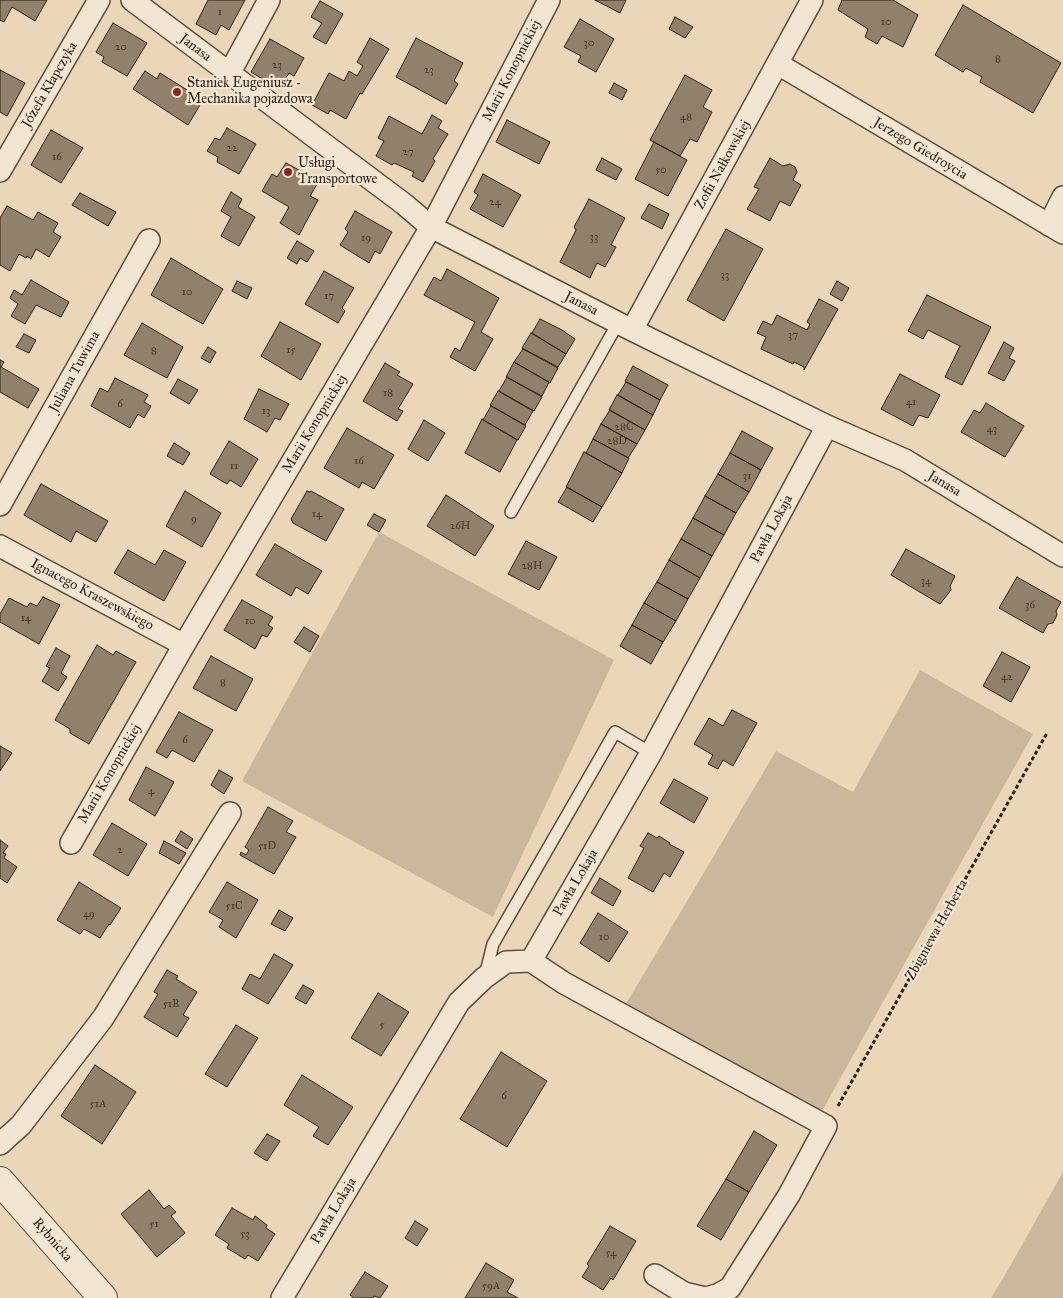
<!DOCTYPE html>
<html>
<head>
<meta charset="utf-8">
<style>
  body { margin:0 }
  canvas { display:block; background:#ebd7b8 }
</style>
</head>
<body>
<canvas width="1063" height="1298"></canvas>
<script>
const ctx = document.querySelector('canvas').getContext('2d');
ctx.lineJoin = 'round';
function paint(path, color) { ctx.fillStyle = color; ctx.fill(path, 'evenodd'); }
const poly = rows => new Path2D(rows.map(r => 'M' + r).join(''));
function stroke(path, color, width, dash) { ctx.strokeStyle = color; ctx.lineWidth = width; ctx.lineCap = dash ? 'butt' : 'round'; ctx.setLineDash(dash || []); ctx.stroke(path); }
function label(font, color, halo, rows, align = 'center') {
  ctx.font = font + ' "IM FELL Great Primer",serif'; ctx.lineWidth = 4.5; ctx.setLineDash([]); ctx.textBaseline = 'middle'; ctx.strokeStyle = halo; ctx.fillStyle = color; for (const [text, x, y, turn = 0] of rows) {
    ctx.save(); ctx.translate(x, y); ctx.rotate((+turn || 0) * Math.PI / 180); ctx.textAlign = isNaN(turn) ? turn : align; if (halo) ctx.strokeText(text, 0, 0); ctx.fillText(text, 0, 0); ctx.restore();
  }
}
paint(poly([
  [379,532,614,660,493,917,242,781],
  [920,670,1033,734,822,1111,623,1009,776,751,853,792],
  [1063,1172,1063,1298,991,1298,1009,1268]
]), '#cbb89c');
const building = poly([
  [0,0,47,0,35,21,12,7,4,22,0,20,0,0],
  [208,0,245,0,229,30,221,25,216,35,196,24,208,0],
  [595,0,626,0,620,13,595,0],
  [842,0,893,0,918,15,903,47,882,36,877,44,865,37,868,29,838,10,842,0],
  [320,1,343,14,326,44,313,37,322,23,311,17,320,1],
  [963,5,1061,63,1033,113,980,82,982,77,966,68,963,72,935,55,963,5],
  [675,17,693,27,685,38,669,29,675,17],
  [580,19,614,39,596,72,578,62,581,56,564,47,580,19],
  [113,23,147,43,127,76,102,62,104,57,96,52,113,23],
  [370,38,389,49,362,94,360,93,346,119,330,110,328,114,312,105,329,73,344,81,349,71,357,76,363,66,357,62,370,38],
  [416,38,463,63,454,81,458,84,446,104,396,77,416,38],
  [270,39,304,58,294,76,289,73,279,89,251,72,270,39],
  [0,70,25,83,7,116,0,112,0,70],
  [145,71,157,79,160,73,203,100,188,125,133,89,145,71],
  [685,75,712,90,703,107,712,112,697,142,690,139,680,156,650,140,685,75],
  [614,83,627,90,622,100,609,93,614,83],
  [432,115,442,121,438,128,448,134,433,159,435,161,423,182,412,176,414,172,394,163,392,165,376,156,384,141,378,138,389,116,422,134,432,115],
  [507,120,550,142,539,164,496,142,507,120],
  [227,128,256,144,239,174,217,162,218,157,207,151,215,138,220,140,227,128],
  [51,130,83,148,61,183,31,165,51,130],
  [654,142,687,160,668,196,635,179,654,142],
  [602,158,622,169,616,180,596,170,602,158],
  [770,158,783,166,790,164,795,167,797,172,793,180,801,185,790,206,780,201,770,221,747,209,759,189,754,187,770,158],
  [286,163,319,181,310,196,318,200,299,235,280,223,289,207,262,191,272,174,277,177,286,163],
  [483,174,521,195,503,227,470,209,478,195,474,192,483,174],
  [231,192,242,199,238,207,255,217,239,246,221,236,231,217,221,211,231,192],
  [80,193,116,212,108,226,72,205,80,193],
  [589,199,625,218,611,245,616,247,605,267,597,263,590,278,560,262,576,230,574,227,589,199],
  [649,204,669,214,662,229,641,218,649,204],
  [7,206,33,220,38,212,58,223,53,232,61,237,49,257,36,249,31,259,27,256,26,258,19,254,10,271,0,265,0,218,7,206],
  [355,211,392,232,380,254,375,251,369,263,340,245,348,232,345,229,355,211],
  [726,229,763,249,724,321,687,300,726,229],
  [297,241,314,251,307,262,300,258,297,264,287,258,297,241],
  [171,258,223,289,203,324,151,295,171,258],
  [447,269,499,298,481,332,493,339,475,371,450,357,455,348,460,351,475,322,424,295,434,277,441,281,447,269],
  [324,271,354,288,342,308,345,311,338,323,305,304,324,271],
  [31,280,69,302,61,317,36,305,25,324,11,316,18,304,10,298,14,290,22,295,31,280],
  [237,281,252,288,247,299,232,291,237,281],
  [837,281,849,288,842,301,830,294,837,281],
  [927,295,991,327,962,385,945,377,960,346,928,330,923,339,908,331,927,295],
  [819,299,838,309,804,370,804,367,794,362,793,364,761,349,766,337,757,333,763,321,772,325,777,315,807,330,810,324,807,322,819,299],
  [540,319,562,330,575,339,566,354,532,333,540,319],
  [280,322,321,344,301,380,261,356,280,322],
  [142,323,183,347,167,378,124,355,142,323],
  [531,333,566,354,558,367,522,348,531,333],
  [24,334,36,340,29,353,16,347,24,334],
  [1004,342,1014,348,1009,358,1015,361,1004,381,988,373,1004,342],
  [208,347,216,352,210,363,201,358,208,347],
  [523,349,558,368,550,383,514,362,523,349],
  [0,360,4,362,1,367,39,389,28,408,0,392,0,360],
  [514,362,549,382,542,396,506,377,514,362],
  [385,363,400,372,397,375,413,384,398,409,403,411,397,421,363,401,385,363],
  [633,366,668,385,660,400,625,381,633,366],
  [900,374,940,395,928,418,919,415,913,426,881,409,900,374],
  [507,377,542,397,534,411,499,391,507,377],
  [115,378,148,395,144,402,151,406,144,418,138,414,130,428,91,406,100,388,108,392,115,378],
  [178,379,198,390,189,404,170,393,178,379],
  [626,382,660,400,653,415,618,395,626,382],
  [259,389,289,404,280,420,275,418,267,432,244,419,259,389],
  [498,391,533,411,525,425,490,405,498,391],
  [617,395,653,415,645,430,609,410,617,395],
  [986,403,1024,426,1005,457,961,432,974,410,980,413,986,403],
  [491,406,526,426,518,440,483,420,491,406],
  [610,410,645,430,637,444,601,424,610,410],
  [482,419,517,440,500,472,465,453,482,419],
  [424,420,445,433,428,461,408,449,424,420],
  [601,424,637,444,628,458,593,439,601,424],
  [347,428,394,455,374,489,362,482,359,488,324,468,347,428],
  [742,431,773,448,761,470,730,453,742,431],
  [593,439,629,458,622,473,586,453,593,439],
  [229,441,258,459,241,487,230,480,227,484,210,474,229,441],
  [174,443,190,453,183,465,167,456,174,443],
  [584,452,622,473,602,507,566,487,584,452],
  [730,453,761,470,749,492,718,474,730,453],
  [718,474,749,492,736,513,705,496,718,474],
  [41,484,108,521,96,542,76,531,71,542,24,515,41,484],
  [567,487,602,507,593,522,558,502,567,487],
  [185,491,221,513,202,547,166,526,185,491],
  [307,491,310,492,311,491,344,509,326,541,293,523,291,519,307,491],
  [446,495,494,526,475,556,427,526,446,495],
  [705,496,736,513,724,535,693,518,705,496],
  [374,514,386,520,379,532,367,525,374,514],
  [693,518,724,535,712,556,681,539,693,518],
  [681,539,712,556,700,578,669,560,681,539],
  [526,541,557,557,539,590,508,574,526,541],
  [275,544,322,571,308,594,296,587,291,596,256,575,275,544],
  [906,549,955,576,950,586,951,590,940,604,891,575,906,549],
  [128,550,155,565,164,550,186,562,164,601,114,573,128,550],
  [669,560,700,578,688,599,657,582,669,560],
  [1017,577,1061,602,1056,611,1057,615,1053,623,1048,624,1043,633,999,608,1017,577],
  [657,582,688,599,676,621,644,603,657,582],
  [43,597,60,605,39,644,0,622,0,614,9,598,27,607,30,603,37,606,43,597],
  [242,600,273,617,268,625,273,628,267,637,262,635,255,649,224,630,242,600],
  [644,603,676,621,663,642,632,625,644,603],
  [632,625,663,642,651,664,620,646,632,625],
  [304,627,319,636,310,652,294,642,304,627],
  [97,645,113,655,116,651,136,662,89,744,70,733,70,729,55,720,97,645],
  [56,648,70,656,61,673,67,677,58,691,42,681,50,668,46,666,56,648],
  [1002,652,1030,667,1011,702,983,686,1002,652],
  [211,656,253,679,236,711,193,688,211,656],
  [732,710,757,723,733,766,723,760,718,769,708,764,713,755,694,744,709,718,723,726,732,710],
  [179,712,213,730,194,762,172,750,167,758,156,752,179,712],
  [0,746,12,753,0,771,0,746],
  [146,767,174,782,155,816,129,800,146,767],
  [219,770,233,778,224,794,211,785,219,770],
  [674,779,708,798,694,823,660,803,674,779],
  [268,807,293,821,286,832,296,837,274,874,240,855,241,852,246,855,249,850,245,847,268,807],
  [112,823,147,844,128,876,93,855,112,823],
  [181,831,193,839,187,849,175,841,181,831],
  [648,833,657,838,659,836,670,843,669,844,684,852,670,877,664,873,653,892,628,878,644,848,640,846,648,833],
  [0,840,8,846,3,853,6,854,4,858,17,867,7,883,0,878,0,840],
  [164,841,186,853,179,864,159,853,164,841],
  [600,878,621,891,613,906,591,893,600,878],
  [79,882,121,908,110,925,109,924,100,938,84,929,80,934,57,920,79,882],
  [227,882,258,900,236,938,219,927,223,920,209,912,227,882],
  [279,910,293,918,285,931,271,924,279,910],
  [598,913,628,932,609,962,580,943,598,913],
  [274,954,293,965,268,1004,242,989,250,974,260,979,274,954],
  [167,970,178,976,176,979,197,992,183,1015,189,1018,177,1037,144,1017,158,994,154,992,167,970],
  [303,985,314,991,306,1004,295,998,303,985],
  [378,993,409,1012,381,1056,351,1038,378,993],
  [236,1025,258,1038,227,1087,205,1074,236,1025],
  [501,1052,547,1081,507,1147,460,1119,501,1052],
  [95,1065,136,1092,102,1144,61,1116,95,1065],
  [302,1075,353,1107,328,1145,313,1136,319,1127,284,1105,302,1075],
  [754,1131,777,1145,749,1192,726,1179,754,1131],
  [267,1134,280,1141,267,1161,254,1153,267,1134],
  [726,1179,749,1192,721,1240,697,1226,726,1179],
  [149,1190,164,1209,169,1205,176,1212,171,1216,185,1233,157,1257,121,1214,149,1190],
  [232,1208,253,1220,255,1216,267,1225,266,1228,275,1234,258,1261,248,1255,245,1259,227,1248,229,1244,215,1235,232,1208],
  [415,1221,428,1229,417,1246,405,1238,415,1221],
  [610,1226,636,1241,613,1280,611,1278,603,1290,582,1277,589,1266,587,1264,610,1226],
  [486,1263,514,1280,507,1292,518,1298,465,1298,486,1263],
  [365,1272,388,1286,380,1298,374,1296,373,1298,354,1298,350,1295,365,1272]
]);
paint(building, '#91806a');
stroke(building, '#2f2115', 1);
const service = poly([
  [511,512,618,323],
  [485,976,493,944,615,732,651,753]
]);
const minor = poly([
  [132,0,404,204,431,227,632,330,827,426,905,460,1063,556],
  [778,64,1063,233],
  [229,74,269,0],
  [0,171,99,0],
  [1049,225,1063,197],
  [632,330,812,0],
  [0,505,149,240],
  [0,546,184,645],
  [71,843,184,645,431,227,549,0],
  [531,961,564,983,826,1126,789,1195,730,1288,717,1295,706,1298],
  [0,1144,21,1125,103,1018,230,813],
  [655,1275,684,1293,705,1298],
  [282,1298,459,1002,484,978,506,962,531,961,651,753,827,426]
]);
const tertiary = poly([
  [0,1181,103,1298]
]);
stroke(service, '#5e4e3e', 14);
stroke(minor, '#5e4e3e', 24);
stroke(tertiary, '#5e4e3e', 30);
stroke(poly([
  [838,1106,1047,733]
]), '#2f2115', 3, [4, 2.5]);
stroke(service, '#f2e5d1', 11);
stroke(minor, '#f2e5d1', 21);
stroke(tertiary, '#f2e5d1', 28);
for (const [x, y, r, color] of [
  [177,92,5,"#8f2418"],
  [288,172,5,"#8f2418"]
]) { const dot = new Path2D(); dot.arc(x, y, r, 0, 2 * Math.PI); ctx.fillStyle = color; ctx.fill(dot); stroke(dot, '#f2e5d1', 2); }
label('11px', '#48392a', null, [
  ["1",220,12],
  ["10",886,22],
  ["30",589,43],
  ["20",121,47],
  ["8",998,59],
  ["23",277,65],
  ["23",429,70],
  ["48",686,117],
  ["22",232,148],
  ["27",408,152],
  ["16",57,157],
  ["50",661,170],
  ["24",495,202],
  ["33",594,237],
  ["19",366,238],
  ["33",725,275],
  ["10",187,292],
  ["17",329,296],
  ["37",793,335],
  ["15",291,350],
  ["8",154,351],
  ["18",388,393],
  ["41",911,402],
  ["6",120,404],
  ["13",266,411],
  ["28C",624,427],
  ["43",992,429],
  ["28D",617,441],
  ["16",359,461],
  ["11",234,466],
  ["31",747,476],
  ["14",317,514],
  ["9",194,519],
  ["26H",460,526],
  ["28H",532,566],
  ["34",926,581],
  ["36",1030,605],
  ["14",26,618],
  ["10",250,621],
  ["42",1007,677],
  ["8",223,683],
  ["6",185,740],
  ["4",151,791],
  ["51D",267,846],
  ["2",120,850],
  ["51C",234,906],
  ["49",89,914],
  ["10",604,937],
  ["51B",171,1004],
  ["5",382,1025],
  ["6",504,1096],
  ["51A",98,1104],
  ["51",154,1224],
  ["53",245,1234],
  ["54",611,1253],
  ["59A",491,1286]
]);
label('14px', '#2f2115', '#f2e5d1', [
  ["Janasa",195,48,37],
  ["Marii Konopnickiej",512,71,-63],
  ["Józefa Kłapczyka",50,85,-60],
  ["Jerzego Giedroycia",920,149,31],
  ["Zofii Nałkowskiej",723,165,-61],
  ["Janasa",581,304,27],
  ["Juliana Tuwima",75,372,-61],
  ["Marii Konopnickiej",315,424,-59],
  ["Janasa",944,484,31],
  ["Pawła Lokaja",772,529,-62],
  ["Ignacego Kraszewskiego",92,595,28],
  ["Marii Konopnickiej",110,774,-60],
  ["Pawła Lokaja",576,883,-60],
  ["Zbigniewa Herberta",937,930,-61],
  ["Pawła Lokaja",334,1211,-59],
  ["Rybnicka",52,1240,49]
]);
label('14px', '#2f2115', '#f2e5d1', [
  ["Staniek Eugeniusz -",187,84],
  ["Mechanika pojazdowa",187,100],
  ["Usługi",298,164],
  ["Transportowe",298,180]
], 'left');
</script>
</body>
</html>
